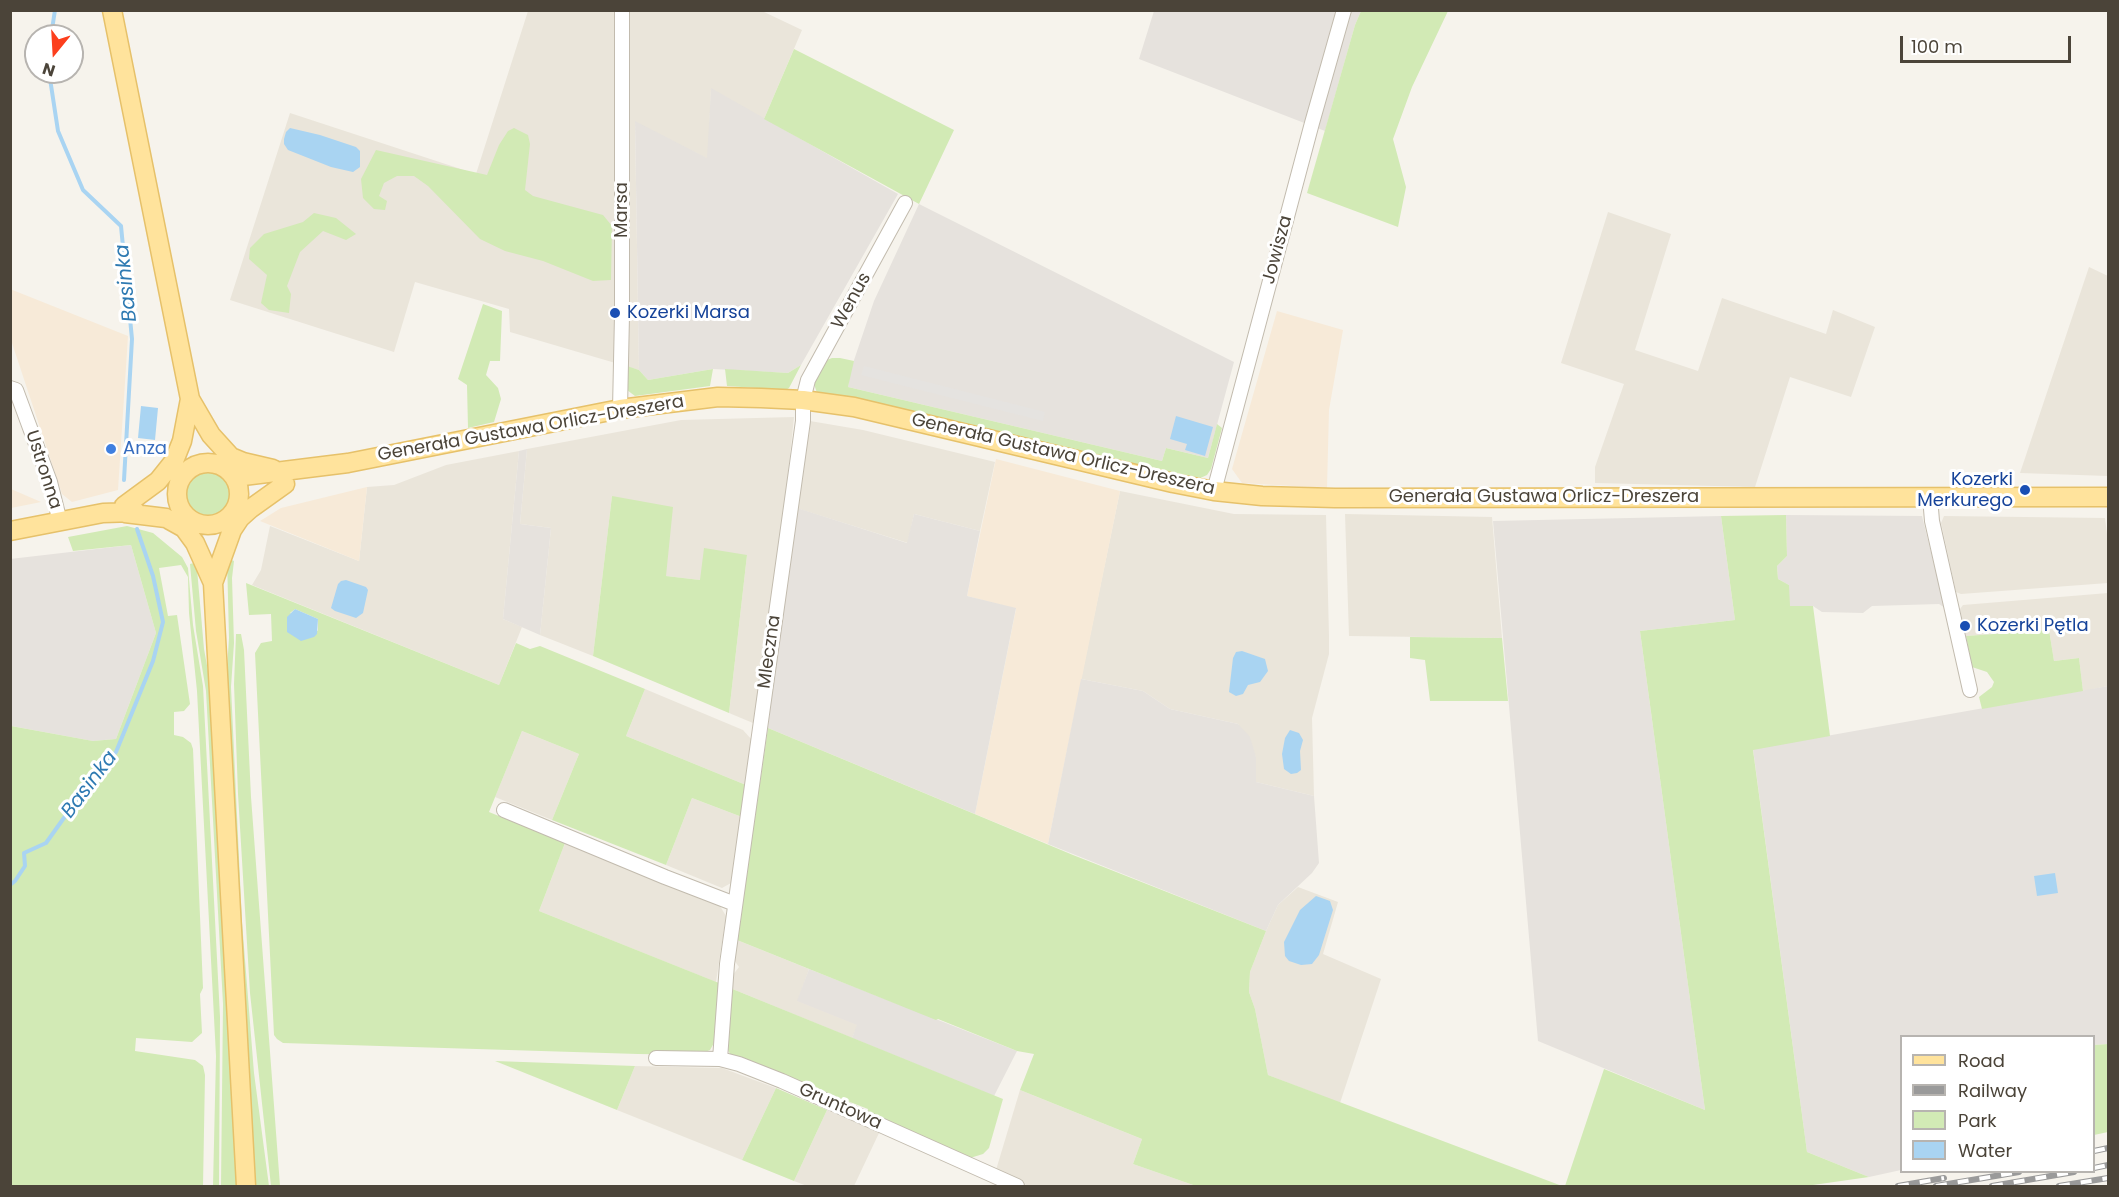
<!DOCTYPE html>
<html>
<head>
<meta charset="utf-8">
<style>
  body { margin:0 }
  #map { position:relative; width:2119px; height:1197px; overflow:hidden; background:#f6f3ec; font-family:Poppins,sans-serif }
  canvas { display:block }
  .frame { position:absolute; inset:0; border:12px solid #4b4439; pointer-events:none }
  .legend { position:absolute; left:1900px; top:1035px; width:195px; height:138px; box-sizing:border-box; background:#fff; border:2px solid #b7b4b0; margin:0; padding:8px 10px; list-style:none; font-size:18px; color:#4b4439 }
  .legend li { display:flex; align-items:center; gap:12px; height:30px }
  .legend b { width:30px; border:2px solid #b7b4b0 }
  .north { position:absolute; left:24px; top:24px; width:60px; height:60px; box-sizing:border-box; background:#fff; border:2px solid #b7b4b0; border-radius:50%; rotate:198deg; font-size:16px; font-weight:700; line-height:24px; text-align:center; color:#4b4439 }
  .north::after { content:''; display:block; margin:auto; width:21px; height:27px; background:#fc3f1d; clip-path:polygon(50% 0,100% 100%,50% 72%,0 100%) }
  .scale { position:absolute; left:1900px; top:36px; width:171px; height:27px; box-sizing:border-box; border:3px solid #4b4439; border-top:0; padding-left:8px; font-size:18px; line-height:21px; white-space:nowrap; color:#4b4439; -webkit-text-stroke:4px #fff; paint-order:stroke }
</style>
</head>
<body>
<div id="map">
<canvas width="2119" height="1197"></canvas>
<div class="frame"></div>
<ul class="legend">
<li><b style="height:8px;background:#ffe39c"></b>Road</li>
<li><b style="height:8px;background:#9a9a9a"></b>Railway</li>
<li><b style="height:16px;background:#d2eab5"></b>Park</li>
<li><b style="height:16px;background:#a9d4f2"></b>Water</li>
</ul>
<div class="north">N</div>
<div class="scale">100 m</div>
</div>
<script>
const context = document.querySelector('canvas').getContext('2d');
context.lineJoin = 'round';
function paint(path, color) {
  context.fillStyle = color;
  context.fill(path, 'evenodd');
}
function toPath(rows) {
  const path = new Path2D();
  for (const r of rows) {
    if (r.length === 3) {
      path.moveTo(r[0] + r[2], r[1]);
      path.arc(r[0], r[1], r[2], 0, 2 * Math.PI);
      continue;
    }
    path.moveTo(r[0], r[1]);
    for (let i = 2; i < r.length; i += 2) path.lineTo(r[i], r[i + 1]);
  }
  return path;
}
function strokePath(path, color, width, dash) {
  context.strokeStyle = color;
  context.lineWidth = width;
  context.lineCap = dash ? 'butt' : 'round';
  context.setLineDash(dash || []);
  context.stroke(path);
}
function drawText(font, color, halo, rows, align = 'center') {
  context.font = font + ' Poppins,sans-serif';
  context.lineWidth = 6;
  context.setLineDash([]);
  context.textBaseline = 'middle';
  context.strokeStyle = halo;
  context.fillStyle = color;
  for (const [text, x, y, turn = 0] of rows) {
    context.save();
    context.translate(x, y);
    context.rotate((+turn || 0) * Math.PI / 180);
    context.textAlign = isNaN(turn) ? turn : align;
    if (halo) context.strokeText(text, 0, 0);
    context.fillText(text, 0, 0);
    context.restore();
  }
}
paint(toPath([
  [528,11,762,11,802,30,764,119,711,89,708,159,635,122,639,370,510,332,509,309,415,282,394,352,230,300,290,113,476,174],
  [1608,212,1671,234,1635,350,1698,371,1722,298,1826,334,1833,310,1875,327,1851,397,1790,377,1755,487,1595,483,1595,467,1624,384,1561,363],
  [2089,267,2108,276,2108,476,2020,473],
  [794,417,782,533,753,723,729,713,747,555,700,580,666,576,612,496,593,656,540,635,551,528,520,524,527,449,681,420],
  [810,421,863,430,995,462,980,531,914,514,908,543,796,508],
  [519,451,503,619,522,627,499,685,252,585,261,570,270,526,359,561,367,487,394,485,446,465],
  [1120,491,1234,514,1326,515,1329,636,1329,654,1312,718,1314,796,1256,782,1256,757,1238,724,1170,709,1143,691,1081,679],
  [1345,514,1492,517,1502,638,1349,636],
  [1944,516,2105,518,2108,542,2108,583,1961,594,1956,592,1941,523],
  [2108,593,2108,686,2083,691,2079,658,2054,661,2049,630,1966,636,1960,609,1963,605],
  [645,689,743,730,752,740,746,785,626,736],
  [522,731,579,754,552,820,495,797],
  [692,798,742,817,731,883,722,888,666,865],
  [565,843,720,906,726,916,716,982,539,911],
  [1298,887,1338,902,1323,954,1381,979,1340,1103,1268,1075,1255,1009,1249,992,1250,972,1266,931,1278,905],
  [737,940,809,969,798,1001,858,1025,852,1038,730,988,732,976,739,967,734,960],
  [635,1066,722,1068,776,1088,742,1160,617,1110],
  [1020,1090,1142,1139,1133,1164,1196,1186,1028,1186,996,1170],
  [827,1110,879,1133,854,1186,807,1186,794,1181]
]), '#eae5da');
paint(toPath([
  [10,289,128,336,118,490,72,502,62,494,11,340],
  [1277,311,1343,330,1329,410,1327,488,1242,483,1232,469],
  [996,459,1120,491,1048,844,975,814,1016,609,967,596],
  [367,487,359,561,260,521,281,508],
  [10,489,11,489,41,502,11,508]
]), '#f7ead8');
paint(toPath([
  [1154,11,1361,11,1355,25,1325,131,1139,59],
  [711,88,898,194,801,365,788,373,713,369,648,380,639,370,635,121,707,158],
  [919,204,1234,362,1208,458,1166,448,1162,461,848,387,850,372,874,301],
  [527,449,520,524,551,528,540,635,503,619,519,451],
  [794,507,907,543,914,514,980,531,967,596,1016,608,975,814,768,728,778,630],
  [1786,515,1922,516,1945,608,1939,604,1872,606,1863,613,1822,612,1813,606,1789,606,1789,585,1778,579,1777,566,1787,556],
  [1721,516,1735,620,1640,631,1705,1110,1538,1041,1493,521],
  [131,545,156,633,116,739,93,741,11,726,10,559],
  [1081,679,1143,691,1170,709,1238,724,1250,737,1256,757,1256,782,1314,796,1319,863,1312,873,1278,905,1266,931,1048,844],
  [2108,686,2108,1044,2094,1045,2094,1036,1902,1036,1901,1170,1869,1177,1807,1152,1753,749],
  [809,969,1017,1051,994,1096,852,1038,857,1025,797,1001]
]), '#e6e2dd');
paint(toPath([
  [1361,11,1448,11,1412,87,1393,139,1406,187,1398,227,1307,193,1355,25],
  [794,49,954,130,919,204,764,119],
  [514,128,528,135,530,144,525,190,533,196,603,215,612,226,611,280,593,281,543,261,505,251,480,239,428,186,414,176,397,176,384,183,379,196,387,201,385,210,374,209,363,198,361,179,376,150,487,175,499,145,508,131],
  [314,213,336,218,356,234,346,240,323,231,300,252,287,286,291,294,289,313,269,310,261,303,267,275,249,259,250,248,264,234,303,222],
  [483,304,502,311,500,361,490,361,486,375,498,388,501,399,494,422,468,428,467,385,458,379],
  [832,358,840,358,854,361,848,387,1162,461,1166,448,1208,458,1217,424,1222,428,1211,469,1207,475,1198,479,1183,478,817,393,814,384,824,361],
  [801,365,789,388,786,390,727,386,725,369,788,373],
  [627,366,639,370,648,380,713,369,710,386,635,396,627,390],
  [207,493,23],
  [612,496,673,507,666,576,700,580,704,548,747,555,729,713,593,656],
  [1786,515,1787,556,1777,566,1778,579,1789,585,1790,606,1813,606,1830,736,1753,750,1807,1152,1869,1177,1806,1186,1565,1186,1604,1069,1705,1110,1640,631,1735,620,1721,516],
  [127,526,153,533,182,557,188,568,193,625,203,686,220,1017,219,1186,213,1186,216,1056,197,691,189,613,188,577,181,565,159,568,168,616,177,615,190,704,184,711,174,712,174,735,183,737,191,743,193,749,203,988,200,994,202,1033,192,1042,136,1038,135,1051,195,1060,203,1066,205,1075,203,1186,11,1186,11,726,93,741,116,739,156,633,131,545,73,551,68,537],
  [227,558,234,561,232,578,234,643,231,687,242,922,254,1073,269,1186,253,1186,226,684,229,638],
  [194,563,197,569,204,649,210,682,237,1186,221,1186,223,1004,206,691,196,631,190,564],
  [246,583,499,685,516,643,530,649,540,646,645,689,626,736,746,785,742,817,692,798,666,865,552,820,579,754,522,731,489,812,565,843,539,911,719,983,718,1036,710,1050,698,1055,638,1054,283,1043,277,1039,274,1035,255,653,261,643,272,641,271,614,249,615],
  [295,609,318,619,318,631,290,613],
  [2049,630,2054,661,2079,658,2083,691,1982,709,1979,697,1992,687,1994,682,1987,672,1972,667,1966,636],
  [236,634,241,634,244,650,251,797,280,1186,271,1186,250,993,238,794,234,684],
  [1410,637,1502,638,1508,701,1430,701,1425,660,1410,658],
  [768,728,1073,855,1266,931,1250,972,1249,992,1255,1009,1268,1075,1562,1186,1196,1186,1133,1164,1142,1139,1020,1090,1034,1054,1017,1051,938,1019,936,1020,737,940],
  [730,988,1003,1099,989,1148,983,1154,970,1158,868,1114,868,1109,731,1056,727,1048],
  [2108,1044,2108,1132,2094,1135,2094,1045],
  [495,1061,635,1066,617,1110],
  [776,1088,827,1110,794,1181,742,1160]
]), '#d2eab5');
paint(toPath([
  [864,366,1045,412,1043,421,861,375]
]), '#e5e3e0');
paint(toPath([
  [290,128,320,135,356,147,360,151,360,167,353,172,331,167,288,150,284,144,284,139,286,132],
  [141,406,158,408,155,440,138,438],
  [1176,416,1213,427,1205,456,1185,450,1187,444,1170,439],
  [346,580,366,587,368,590,363,613,356,618,335,611,331,608,338,584,341,581],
  [295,609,318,619,317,634,314,637,301,641,287,632,287,617],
  [1242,651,1265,659,1268,671,1260,682,1248,685,1243,694,1236,696,1229,692,1233,658,1236,652],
  [1290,730,1299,733,1303,740,1300,751,1301,770,1297,773,1291,774,1284,769,1282,754,1285,738],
  [2055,873,2058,893,2037,896,2034,876],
  [1316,896,1330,901,1333,910,1319,955,1312,964,1301,965,1289,961,1285,956,1284,942,1300,910]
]), '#a9d4f2');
strokePath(toPath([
  [51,36,55,10],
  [49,72,58,131,83,190,121,226,132,339,124,480],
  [10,885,15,881,25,866,24,853,46,843,71,808,116,752,153,661,163,622,153,576,137,529]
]), '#a9d4f2', 4);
const minor = toPath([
  [10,388,16,390,50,482,60,522],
  [620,409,622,315,622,10],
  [1214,491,1312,123,1344,10],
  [1930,497,1932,521,1970,690],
  [504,810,665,877,735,904],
  [656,1058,720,1059,739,1064,782,1081,1017,1186],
  [720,1059,727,964,803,421,803,400,808,380,905,203]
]);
const major = toPath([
  [112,10,190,399,211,435,231,457,243,462,273,469],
  [208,494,31],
  [235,477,348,463,620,409,718,397,761,398,803,400,854,407,1173,483,1214,491,1262,496,1335,498,2108,497],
  [124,506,158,481,174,461,182,441,190,399],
  [125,513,166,518,184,528,195,543,213,583,246,1186],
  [10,531,103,513,136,512],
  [213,583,232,530,240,518,250,509,285,484]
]);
strokePath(minor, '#c2bbae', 16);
strokePath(major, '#e6c16a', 21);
strokePath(minor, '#fff', 14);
strokePath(major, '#ffe39c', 18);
const rail = toPath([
  [2094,1151,2108,1148],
  [2094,1168,2108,1165],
  [1898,1186,1944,1178],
  [1936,1186,2019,1172],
  [1992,1186,2074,1172],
  [2059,1186,2108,1178]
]);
strokePath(rail, '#9a9a9a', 6);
strokePath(rail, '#fff', 4, [11]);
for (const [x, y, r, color] of [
  [615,313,6,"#1a4fb4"],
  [111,449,6,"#3f7fe0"],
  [2025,490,6,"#1a4fb4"],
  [1965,626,6,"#1a4fb4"]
]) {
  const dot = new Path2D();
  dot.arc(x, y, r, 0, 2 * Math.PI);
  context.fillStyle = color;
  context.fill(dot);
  strokePath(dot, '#fff', 2);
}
drawText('18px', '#4b4439', '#fff', [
  ["Marsa",622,210,-90],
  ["Jowisza",1278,250,-75],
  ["Wenus",852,301,-61],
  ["Generała Gustawa Orlicz-Dreszera",531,429,-10],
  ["Generała Gustawa Orlicz-Dreszera",1063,455,13],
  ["Ustronna",43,470,72],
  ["Generała Gustawa Orlicz-Dreszera",1544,497],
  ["Mleczna",770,652,-82],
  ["Gruntowa",840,1107,24]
]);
drawText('18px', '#164399', '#fff', [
  ["Kozerki Marsa",627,313],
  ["Kozerki",2013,480,"right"],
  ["Merkurego",2013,501,"right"],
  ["Kozerki Pętla",1977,626]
], 'left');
drawText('18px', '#366cbe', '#fff', [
  ["Anza",123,449]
], 'left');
drawText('italic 20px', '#2e7ab2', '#fff', [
  ["Basinka",127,283,-96],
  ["Basinka",90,785,-53]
]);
</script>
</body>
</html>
